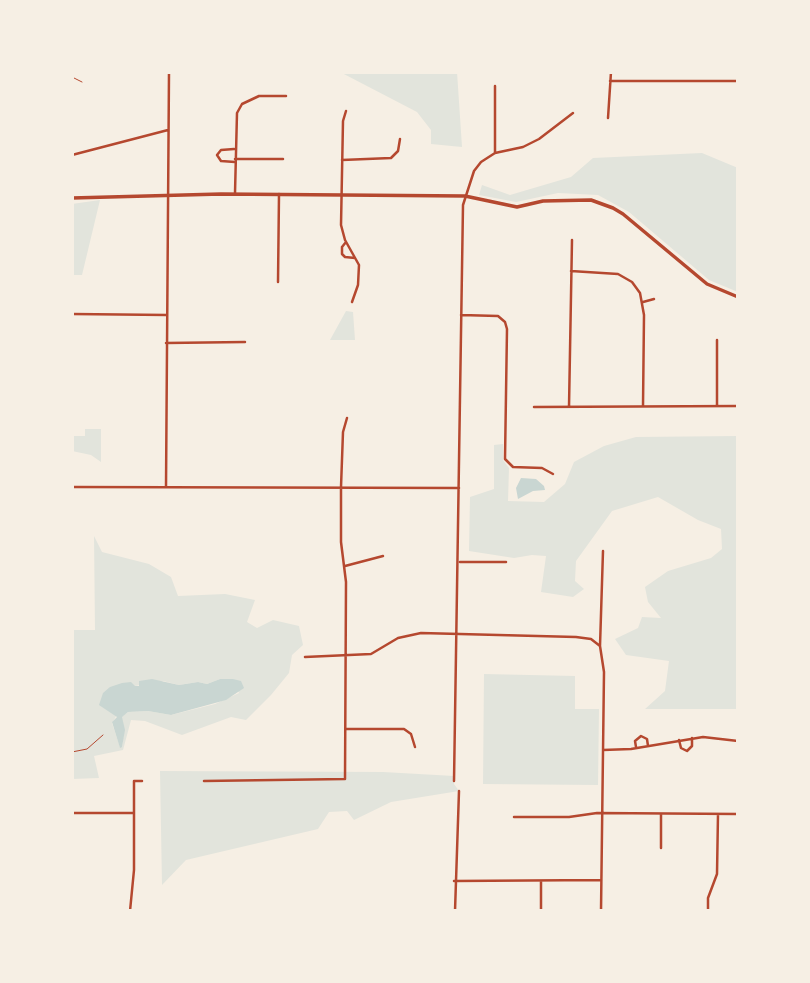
<!DOCTYPE html>
<html>
<head>
<meta charset="utf-8">
<style>
  body { margin:0 }
  #map { position:relative; width:810px; height:983px; overflow:hidden; background:#f6efe4; font-family:"IBM Plex Serif",serif }
  canvas { display:block }
  .frame { position:absolute; inset:0; border:74px solid #f6efe4; pointer-events:none }
</style>
</head>
<body>
<div id="map">
<canvas width="810" height="983"></canvas>
<div class="frame"></div>
</div>
<script>
const context = document.querySelector('canvas').getContext('2d');
context.lineJoin = 'round';
function paint(path, color) {
  context.fillStyle = color;
  context.fill(path, 'evenodd');
}
function toPath(rows) {
  const path = new Path2D();
  for (const r of rows) {
    path.moveTo(r[0], r[1]);
    for (let i = 2; i < r.length; i += 2) path.lineTo(r[i], r[i + 1]);
  }
  return path;
}
function strokePath(path, color, width, dash) {
  context.strokeStyle = color;
  context.lineWidth = width;
  context.lineCap = dash ? 'butt' : 'round';
  context.setLineDash(dash || []);
  context.stroke(path);
}
paint(toPath([
  [340,72,457,72,462,147,431,144,431,130,417,112],
  [702,153,738,168,738,292,709,280,629,212,598,195,558,193,516,202,479,195,482,185,510,195,571,177,593,158],
  [100,200,82,275,72,275,72,204],
  [346,311,353,312,355,340,330,340],
  [85,429,101,429,101,462,91,455,72,451,72,436,85,436],
  [738,436,738,709,645,709,665,691,669,661,626,655,615,639,638,628,642,617,661,618,648,602,645,587,668,571,711,558,722,549,721,529,698,520,658,497,612,511,576,561,575,581,584,589,573,597,541,592,546,556,532,555,514,558,469,551,470,497,494,489,494,445,503,444,503,460,509,468,508,501,544,502,565,484,574,462,604,446,636,437],
  [94,536,102,552,149,564,171,577,178,596,225,594,255,600,247,622,257,628,273,620,299,626,303,645,292,655,289,673,271,695,246,720,231,717,182,735,145,721,131,720,123,750,94,756,99,778,72,779,72,630,95,630],
  [220,679,233,679,239,693,215,704,171,715,148,711,128,712,121,717,124,730,122,747,120,747,112,723,135,686,163,681,179,685,198,682,207,684],
  [484,674,575,676,575,709,599,709,598,785,483,784],
  [160,771,383,772,454,776,454,784,459,791,391,802,354,820,347,811,329,812,318,829,186,860,162,885]
]), '#e2e4dc');
paint(toPath([
  [521,478,536,479,544,486,545,490,533,491,518,499,516,488],
  [152,679,179,685,198,682,207,684,220,679,233,679,241,681,244,688,226,700,171,715,148,711,128,712,122,717,125,730,122,747,120,748,112,722,117,717,99,705,103,693,110,687,122,683,131,682,135,686,139,686,139,681]
]), '#c9d6d2');
strokePath(toPath([
  [72,77,82,82],
  [72,752,87,749,103,735]
]), '#b5482f', 1);
strokePath(toPath([
  [610,81,738,81],
  [346,111,343,121,341,225,345,240,359,265,358,285,352,302],
  [608,118,611,72],
  [234,149,221,150,217,155,221,161,235,162],
  [495,153,495,86],
  [72,155,168,130],
  [235,159,283,159],
  [342,160,391,158,398,151,400,139],
  [235,193,237,113,242,104,259,96,286,96],
  [346,242,342,247,342,254,345,257,355,258],
  [571,271,618,274,632,282,640,293,644,315,643,406],
  [278,282,279,194],
  [643,302,654,299],
  [72,314,167,315],
  [461,315,498,316,505,322,507,329,505,459,513,467,542,468,553,474],
  [166,343,245,342],
  [717,406,717,340],
  [534,407,738,406],
  [569,407,572,240],
  [166,486,169,72],
  [72,487,459,488],
  [460,562,506,562],
  [345,566,383,556],
  [305,657,371,654,398,638,421,633,576,637,591,639,600,646],
  [346,729,404,729,411,734,415,747],
  [679,740,681,748,687,751,692,746,692,738],
  [636,747,635,741,641,736,647,739,648,746],
  [603,750,631,749,703,737,738,741],
  [204,781,345,779,346,582,341,542,341,487,343,432,347,418],
  [454,781,463,205,474,171,481,162,495,153,523,147,539,139,573,113],
  [72,813,133,813],
  [661,814,661,848],
  [514,817,569,817,597,813,738,814],
  [454,881,601,880],
  [130,911,134,870,134,781,142,781],
  [455,911,459,791],
  [541,911,541,881],
  [601,911,604,672,600,646,603,551],
  [708,911,708,898,717,874,718,814]
]), '#b5482f', 2.5);
strokePath(toPath([
  [72,198,221,194,465,196,517,207,543,201,591,200,613,208,623,214,707,284,738,297]
]), '#b5482f', 3.5);
</script>
</body>
</html>
